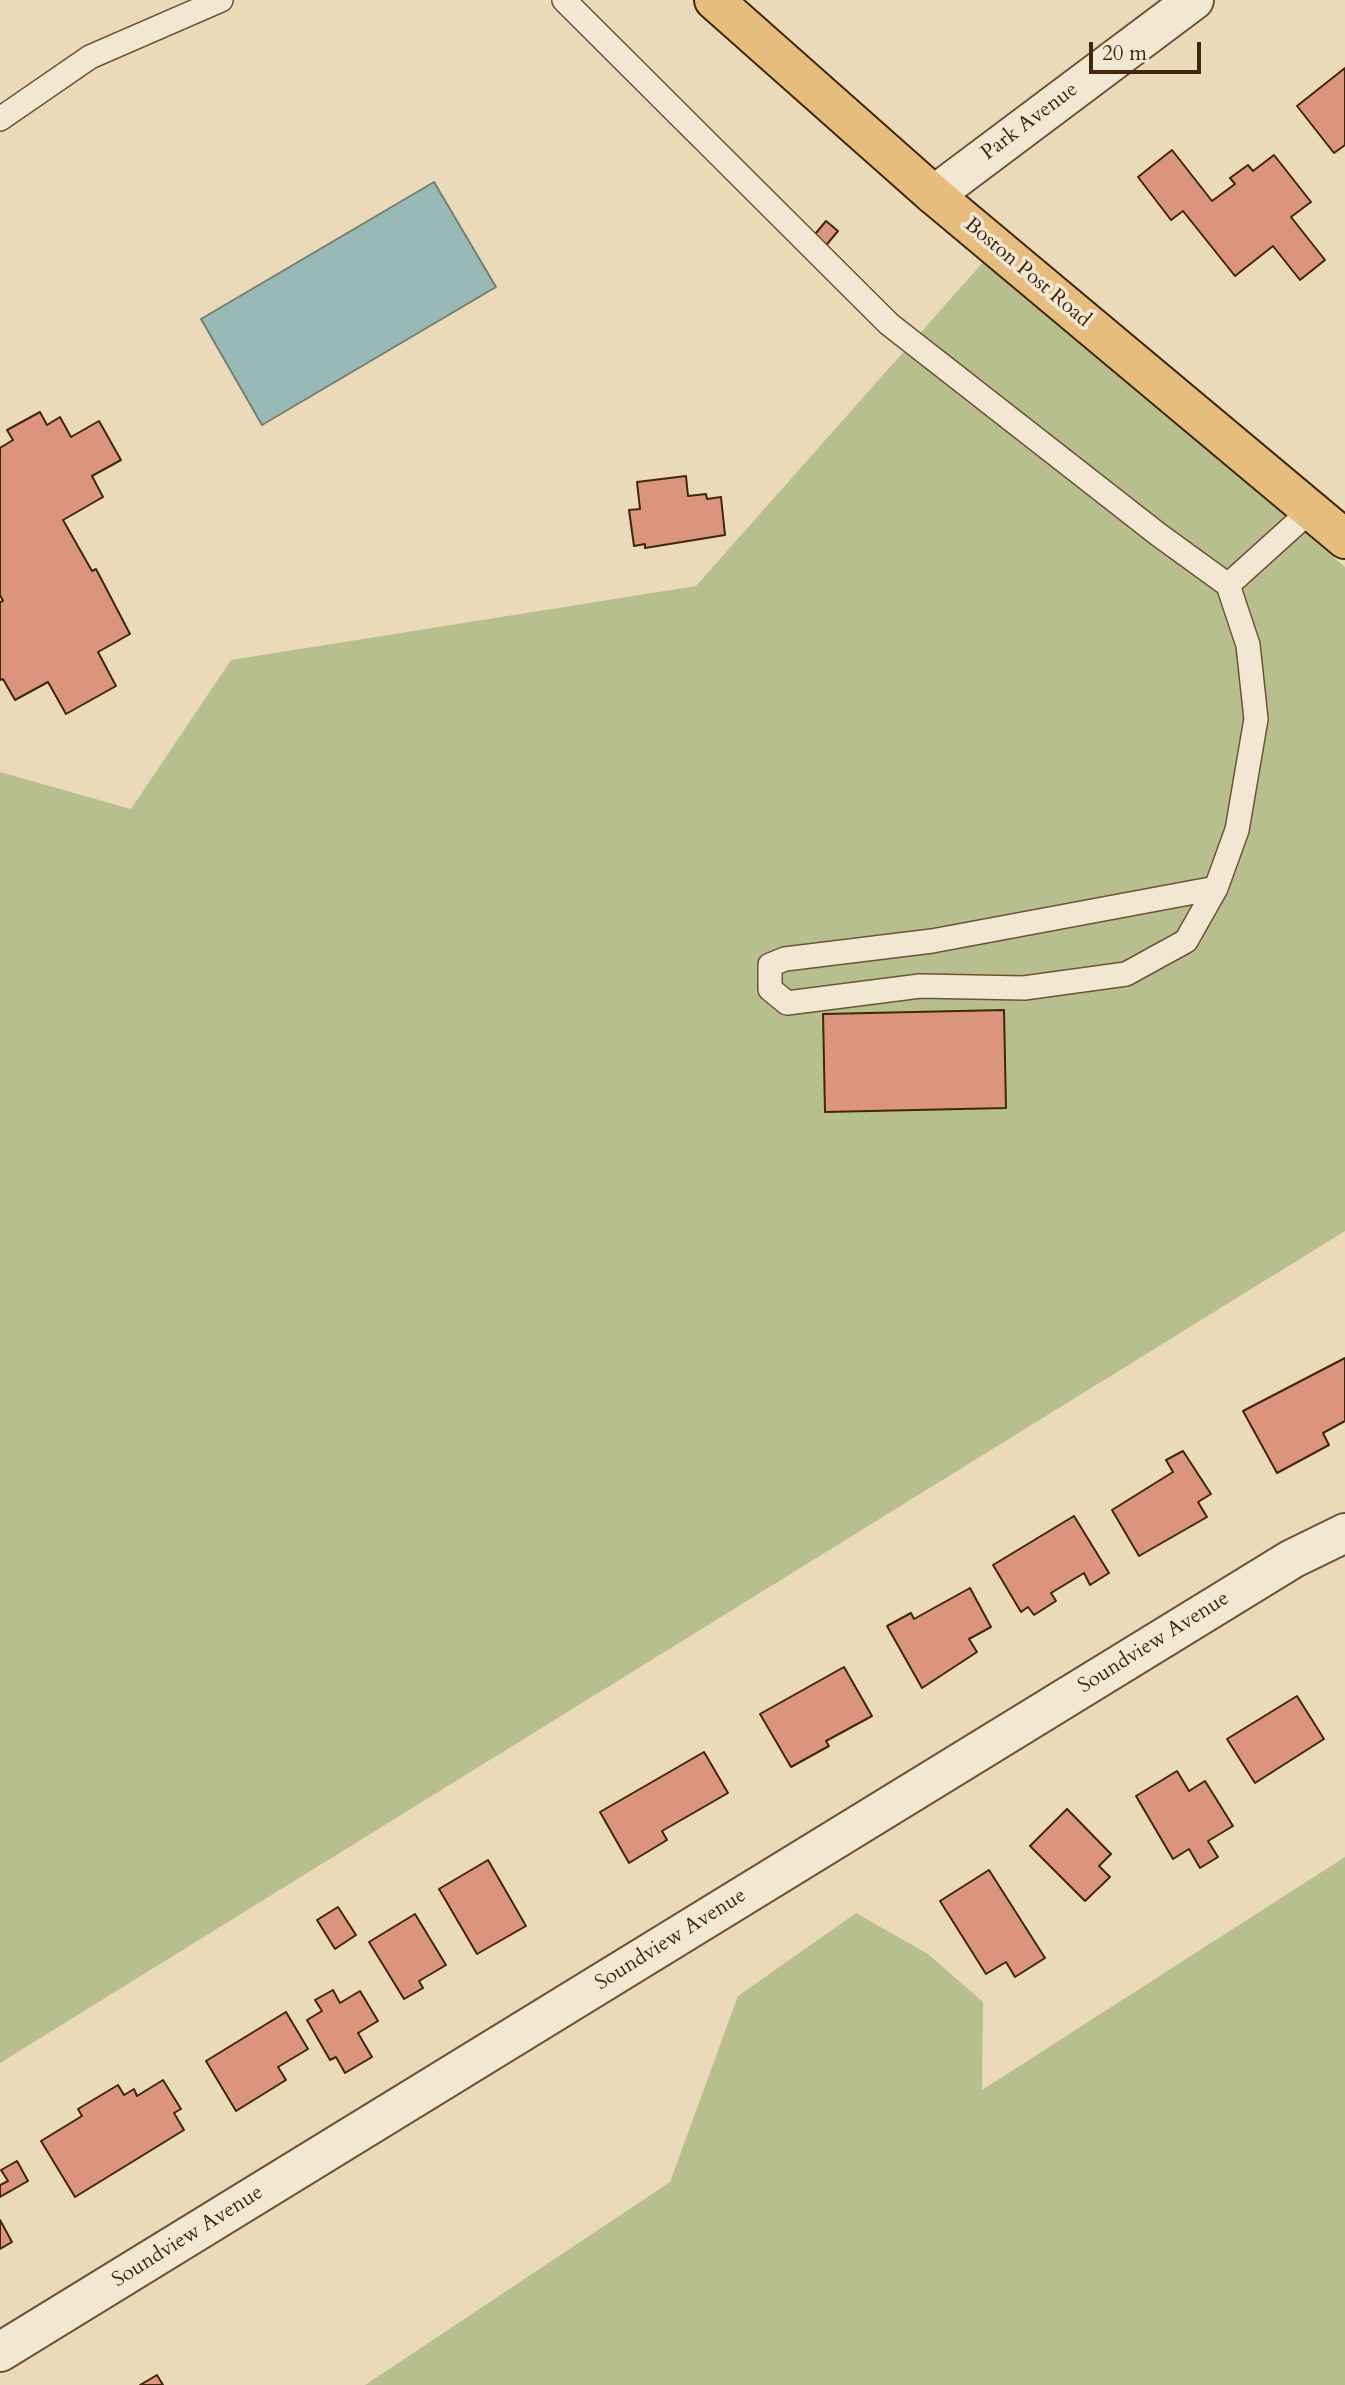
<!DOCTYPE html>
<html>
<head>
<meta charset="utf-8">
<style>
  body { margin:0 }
  #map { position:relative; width:1345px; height:2385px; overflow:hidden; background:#ebdaba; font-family:Cardo,serif }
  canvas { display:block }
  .scale { position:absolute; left:1089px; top:42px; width:112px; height:32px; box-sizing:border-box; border:4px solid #40270a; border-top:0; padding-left:9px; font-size:21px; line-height:24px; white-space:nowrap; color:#40270a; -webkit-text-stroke:5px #f2e7d2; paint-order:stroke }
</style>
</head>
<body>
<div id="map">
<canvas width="1345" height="2385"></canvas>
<div class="scale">20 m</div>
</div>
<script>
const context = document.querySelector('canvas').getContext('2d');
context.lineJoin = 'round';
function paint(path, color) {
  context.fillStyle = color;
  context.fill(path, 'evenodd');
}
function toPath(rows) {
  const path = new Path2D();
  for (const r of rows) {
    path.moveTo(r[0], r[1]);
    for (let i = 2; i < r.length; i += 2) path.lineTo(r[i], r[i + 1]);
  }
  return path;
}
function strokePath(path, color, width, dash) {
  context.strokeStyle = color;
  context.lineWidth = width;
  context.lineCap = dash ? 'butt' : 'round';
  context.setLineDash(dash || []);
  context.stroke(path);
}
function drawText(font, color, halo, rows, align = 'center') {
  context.font = font + ' Cardo,serif';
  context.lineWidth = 7;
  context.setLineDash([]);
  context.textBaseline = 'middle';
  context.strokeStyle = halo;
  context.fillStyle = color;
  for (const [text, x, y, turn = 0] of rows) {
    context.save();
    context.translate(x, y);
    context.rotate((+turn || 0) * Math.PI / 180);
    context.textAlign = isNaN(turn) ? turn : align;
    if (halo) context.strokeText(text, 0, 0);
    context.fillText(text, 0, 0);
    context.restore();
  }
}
paint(toPath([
  [984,261,1345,567,1345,1231,0,2063,0,772,131,809,231,660,696,586],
  [1345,1857,1345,2385,365,2385,670,2182,738,1996,856,1913,928,1954,983,2002,982,2090]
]), '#b8bf8f');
const water = toPath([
  [434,182,496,287,262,425,201,319,434,182]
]);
paint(water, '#99b9b6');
strokePath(water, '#757f71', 2);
const building = toPath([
  [1345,68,1345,145,1334,153,1297,106,1345,68],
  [1172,150,1212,201,1235,184,1230,178,1248,165,1253,171,1274,155,1311,202,1291,217,1325,260,1300,280,1273,246,1235,276,1183,211,1171,220,1138,177,1172,150],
  [826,221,838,231,823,249,811,239,826,221],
  [40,412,47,425,60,417,71,437,99,421,121,460,92,476,103,497,63,520,92,571,96,569,130,634,98,652,116,686,66,714,48,682,15,700,3,679,0,680,0,602,3,601,0,595,0,448,13,440,7,430,40,412],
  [686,476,688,496,706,494,707,499,721,497,725,535,645,548,645,544,634,546,629,510,640,509,637,482,686,476],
  [1004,1010,1006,1108,825,1112,823,1014,1004,1010],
  [1345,1358,1345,1421,1323,1433,1329,1445,1277,1473,1243,1411,1345,1358],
  [1183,1451,1211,1494,1198,1502,1207,1517,1139,1556,1112,1510,1173,1472,1166,1460,1183,1451],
  [1074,1516,1109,1573,1090,1585,1084,1573,1051,1593,1056,1601,1034,1615,1028,1607,1021,1612,993,1565,1074,1516],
  [970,1588,991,1627,969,1639,977,1652,922,1688,887,1626,911,1613,914,1619,970,1588],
  [844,1667,872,1716,826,1741,829,1746,791,1767,760,1714,844,1667],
  [1297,1696,1324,1739,1255,1783,1227,1739,1297,1696],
  [704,1752,728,1793,662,1831,667,1840,629,1863,600,1812,704,1752],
  [1177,1771,1189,1791,1205,1781,1233,1826,1208,1841,1218,1857,1200,1868,1189,1849,1173,1859,1136,1796,1177,1771],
  [1067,1809,1111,1854,1099,1866,1110,1877,1085,1901,1030,1846,1067,1809],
  [488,1860,526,1926,477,1954,439,1889,488,1860],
  [989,1870,1045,1958,1015,1977,1006,1962,986,1974,940,1901,989,1870],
  [338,1907,356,1935,335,1949,317,1920,338,1907],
  [415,1914,446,1965,419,1981,423,1988,404,1999,369,1942,415,1914],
  [333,1990,340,2003,360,1991,378,2021,358,2033,372,2057,345,2073,336,2057,330,2060,307,2020,322,2011,315,2000,333,1990],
  [286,2012,308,2049,278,2067,286,2080,236,2111,206,2061,286,2012],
  [163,2080,181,2109,174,2113,184,2130,75,2197,41,2141,82,2116,78,2109,118,2085,124,2095,134,2089,137,2096,163,2080],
  [17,2161,28,2181,0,2197,0,2185,8,2181,1,2170,17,2161],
  [0,2220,12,2242,0,2249,0,2220],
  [157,2375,163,2385,140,2385,157,2375]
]);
paint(building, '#db947d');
strokePath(building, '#40270a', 2);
const service = toPath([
  [564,0,889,324,1159,535,1228,585,1248,645,1256,719,1237,830,1216,888,1186,941,1126,974,1024,988,920,986,787,1003,770,989,770,965,785,959,932,941,1216,888],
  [0,119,90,57,221,0],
  [1228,585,1311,510]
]);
const minor = toPath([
  [0,2352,1292,1559,1345,1533]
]);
const tertiary = toPath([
  [934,195,1194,0]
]);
const primary = toPath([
  [714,0,934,195,1345,539]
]);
strokePath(service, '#6b5436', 26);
strokePath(minor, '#6b5436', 42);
strokePath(tertiary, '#6b5436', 42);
strokePath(primary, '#40270a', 42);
strokePath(service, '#f2e7d2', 23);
strokePath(minor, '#f2e7d2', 38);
strokePath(tertiary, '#f2e7d2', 38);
strokePath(primary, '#e6bd7d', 38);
drawText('21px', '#40270a', '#f2e7d2', [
  ["Park Avenue",1030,122,-37],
  ["Boston Post Road",1027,273,40],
  ["Soundview Avenue",1154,1643,-32],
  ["Soundview Avenue",671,1940,-32],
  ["Soundview Avenue",188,2237,-32]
]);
</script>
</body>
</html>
